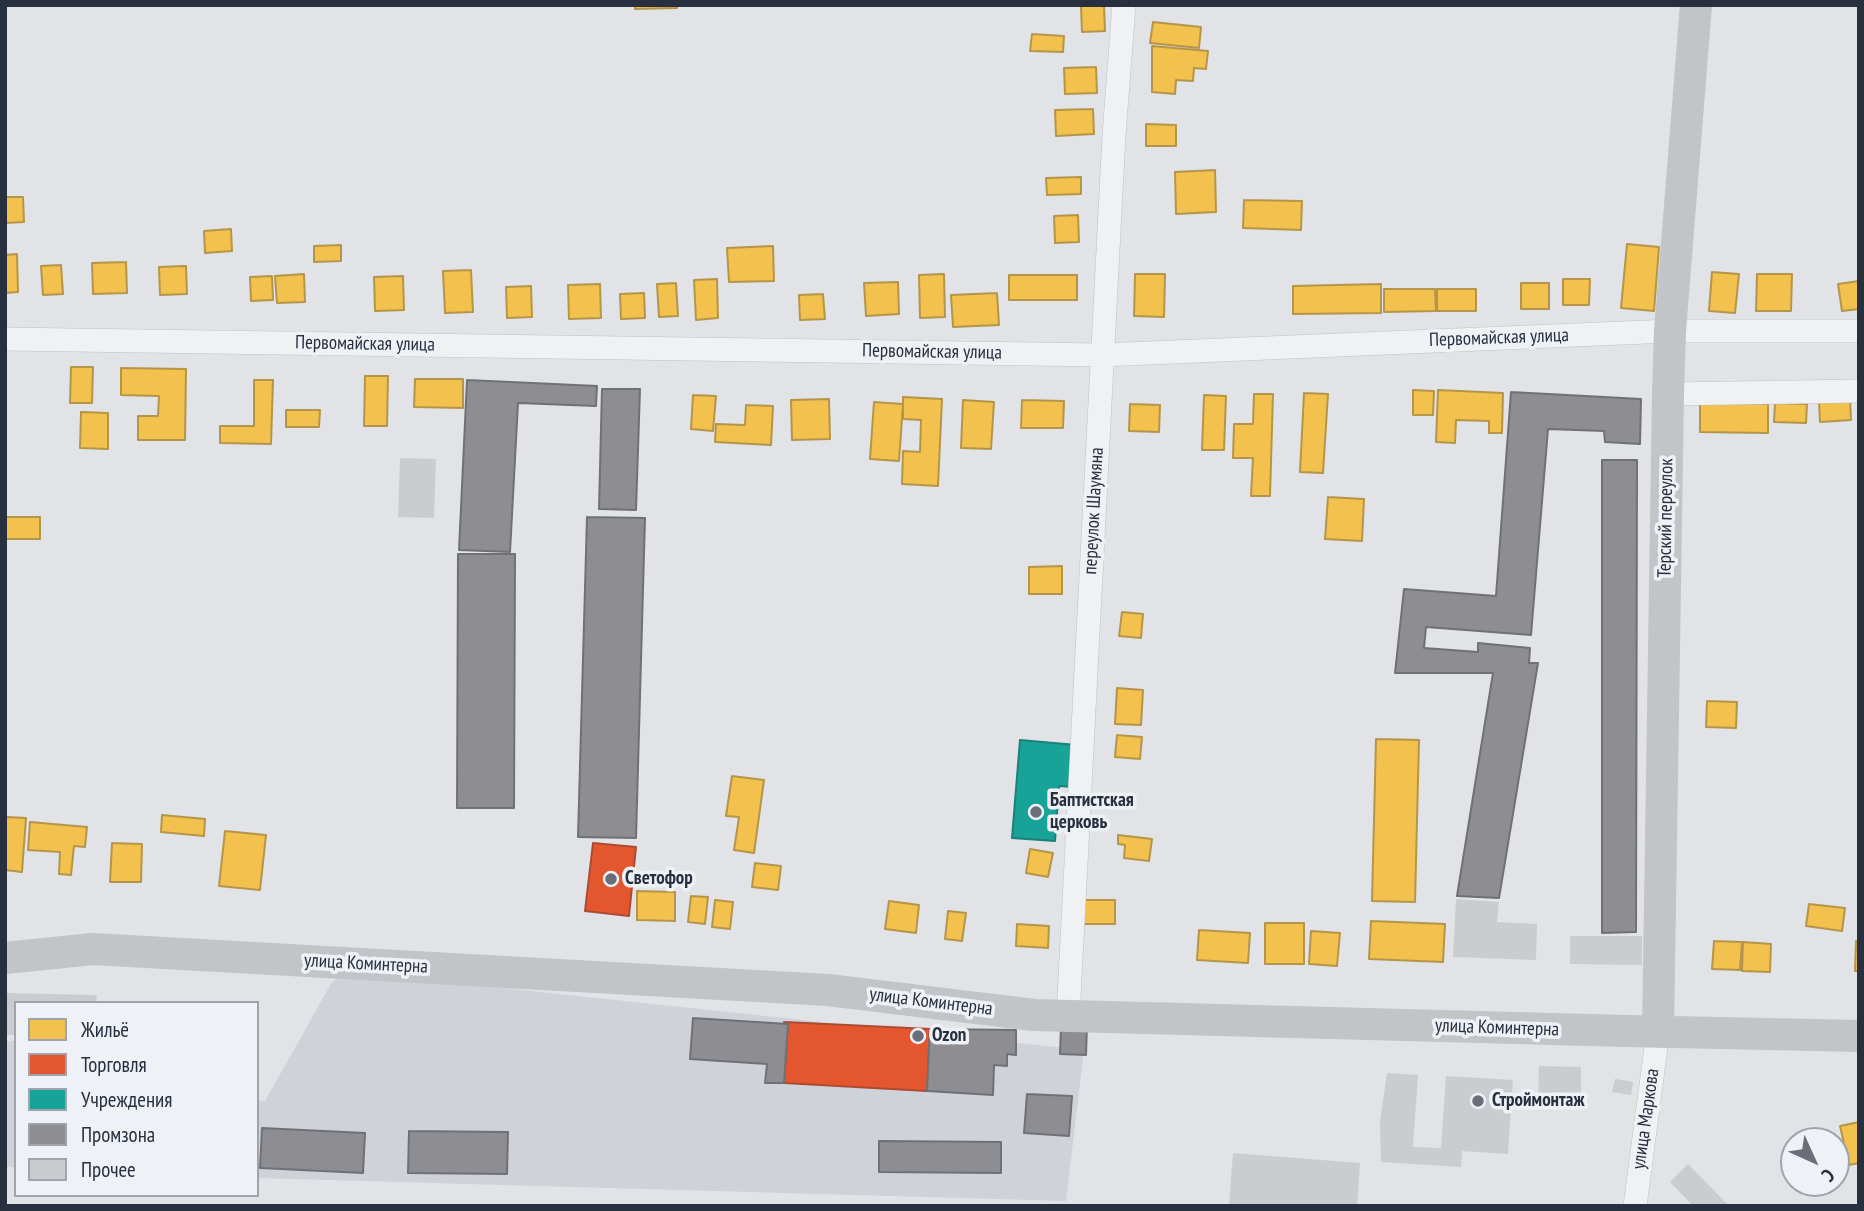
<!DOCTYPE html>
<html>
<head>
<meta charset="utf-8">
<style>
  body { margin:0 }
  #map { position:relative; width:1864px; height:1211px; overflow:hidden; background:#e1e3e6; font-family:"PT Sans Narrow",sans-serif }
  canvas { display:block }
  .frame { position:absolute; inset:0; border:7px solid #282f3e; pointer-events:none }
  .legend { position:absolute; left:14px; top:1001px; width:245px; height:196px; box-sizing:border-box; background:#eef1f5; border:2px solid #9fa3ac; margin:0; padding:9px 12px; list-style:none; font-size:21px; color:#282f3e }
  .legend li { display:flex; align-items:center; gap:14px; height:35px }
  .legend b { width:35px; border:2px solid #9fa3ac }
  .north { position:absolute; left:1780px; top:1127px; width:70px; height:70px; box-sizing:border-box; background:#eef1f5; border:2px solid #9fa3ac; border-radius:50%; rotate:135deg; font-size:19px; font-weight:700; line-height:28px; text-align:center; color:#282f3e }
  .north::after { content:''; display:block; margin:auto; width:24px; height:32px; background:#696e79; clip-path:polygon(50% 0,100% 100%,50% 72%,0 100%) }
</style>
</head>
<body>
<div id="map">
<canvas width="1864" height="1211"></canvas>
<div class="frame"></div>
<ul class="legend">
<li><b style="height:19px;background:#f2c14e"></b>Жильё</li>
<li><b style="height:19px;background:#e4572e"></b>Торговля</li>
<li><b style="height:19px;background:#17a398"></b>Учреждения</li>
<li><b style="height:19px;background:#8d8d92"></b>Промзона</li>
<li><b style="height:19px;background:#cbcccf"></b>Прочее</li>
</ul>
<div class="north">С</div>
</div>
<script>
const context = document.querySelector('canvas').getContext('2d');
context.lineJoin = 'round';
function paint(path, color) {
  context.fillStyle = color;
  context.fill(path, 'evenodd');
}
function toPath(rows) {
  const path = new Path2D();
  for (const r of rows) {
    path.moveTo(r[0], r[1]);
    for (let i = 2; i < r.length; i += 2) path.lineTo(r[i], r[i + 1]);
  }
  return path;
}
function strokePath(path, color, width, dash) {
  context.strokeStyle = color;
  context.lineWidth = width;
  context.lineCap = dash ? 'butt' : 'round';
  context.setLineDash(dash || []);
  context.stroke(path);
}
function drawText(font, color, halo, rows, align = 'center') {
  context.font = font + ' "PT Sans Narrow",sans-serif';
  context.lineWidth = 7;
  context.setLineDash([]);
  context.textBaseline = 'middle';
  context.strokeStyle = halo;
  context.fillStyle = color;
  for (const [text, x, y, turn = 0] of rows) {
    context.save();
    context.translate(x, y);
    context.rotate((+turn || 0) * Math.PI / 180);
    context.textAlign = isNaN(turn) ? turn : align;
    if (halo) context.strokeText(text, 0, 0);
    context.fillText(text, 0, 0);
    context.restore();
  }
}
paint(toPath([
  [344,971,1084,1050,1066,1201,257,1178,257,1100,265,1101,331,984],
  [5,1041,16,1041,16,1167,5,1167]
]), '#cfd2d9');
const homes = toPath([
  [635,5,677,5,677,8,635,9,635,5],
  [1104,5,1105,31,1082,32,1081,6,1104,5],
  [1153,22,1201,27,1199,48,1150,43,1153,22],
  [1032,34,1064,36,1063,52,1030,51,1032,34],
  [1152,46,1208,51,1206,69,1194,68,1193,81,1176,80,1175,94,1152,92,1152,46],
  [1096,67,1097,93,1065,94,1064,68,1096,67],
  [1093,109,1094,134,1056,136,1055,110,1093,109],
  [1146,124,1176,125,1176,146,1146,146,1146,124],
  [1215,170,1216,212,1176,214,1175,172,1215,170],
  [1081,177,1081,194,1047,195,1046,178,1081,177],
  [5,197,23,197,24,222,5,223,5,197],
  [1244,200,1302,201,1301,230,1243,228,1244,200],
  [1078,215,1079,242,1055,243,1054,216,1078,215],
  [231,229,232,251,205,253,204,231,231,229],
  [1627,244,1659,247,1654,311,1621,308,1627,244],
  [341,245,341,261,314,262,314,246,341,245],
  [773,246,774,281,729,282,727,248,773,246],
  [17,254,18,292,5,293,5,255,17,254],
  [126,262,127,293,93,294,92,263,126,262],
  [61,265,63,294,43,295,41,266,61,265],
  [186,266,187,294,160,295,159,267,186,266],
  [471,270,473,312,445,313,443,271,471,270],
  [1712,272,1739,274,1735,313,1709,311,1712,272],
  [304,274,305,302,277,303,275,276,304,274],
  [944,274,945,317,920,318,919,275,944,274],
  [1135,274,1165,274,1164,317,1134,316,1135,274],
  [1757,274,1792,274,1791,311,1756,311,1757,274],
  [1009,275,1077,275,1077,300,1009,300,1009,275],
  [272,276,273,300,251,301,250,277,272,276],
  [403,276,404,310,375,311,374,277,403,276],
  [717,279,718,318,696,320,694,280,717,279],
  [1563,279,1590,279,1589,305,1563,305,1563,279],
  [1859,281,1859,309,1842,311,1838,284,1859,281],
  [898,282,899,314,866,316,864,283,898,282],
  [676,283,678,316,659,317,657,284,676,283],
  [1521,283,1549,283,1549,309,1521,309,1521,283],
  [600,284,601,318,569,319,568,285,600,284],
  [1381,284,1381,313,1293,314,1293,286,1381,284],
  [531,286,532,317,507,318,506,287,531,286],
  [1384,289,1435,289,1436,311,1384,312,1384,289],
  [1437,289,1476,289,1476,311,1437,311,1437,289],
  [644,293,645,318,621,319,620,294,644,293],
  [997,293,999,325,953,327,951,295,997,293],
  [823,294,825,319,800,320,799,295,823,294],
  [71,367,93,367,92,403,70,403,71,367],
  [121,368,186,369,185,440,138,440,138,416,158,416,159,396,121,395,121,368],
  [365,376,388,376,387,426,364,426,365,376],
  [415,379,463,379,463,408,414,407,415,379],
  [254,380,273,380,271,444,220,443,220,426,254,426,254,380],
  [1413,390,1434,391,1433,415,1413,415,1413,390],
  [1438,390,1503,393,1502,433,1489,433,1489,421,1456,420,1455,443,1436,442,1438,390],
  [1304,393,1328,394,1323,473,1300,472,1304,393],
  [1254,394,1273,394,1270,496,1251,496,1253,458,1233,458,1234,424,1253,424,1254,394],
  [693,395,716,396,713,431,691,429,693,395],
  [1204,395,1226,396,1224,450,1202,450,1204,395],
  [903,397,942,399,938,486,902,484,903,451,920,452,921,420,903,419,903,397],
  [829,399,830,439,792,440,791,400,829,399],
  [963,400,994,402,991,449,961,448,963,400],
  [1022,400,1064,401,1063,428,1021,428,1022,400],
  [1850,400,1851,420,1820,422,1819,402,1850,400],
  [874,402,903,404,899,461,870,459,874,402],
  [1700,403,1768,404,1768,433,1700,432,1700,403],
  [1775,403,1807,404,1806,423,1774,422,1775,403],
  [1130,404,1160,405,1159,432,1129,431,1130,404],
  [746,405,773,406,771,445,715,442,716,424,745,425,746,405],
  [286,410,320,410,319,427,286,427,286,410],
  [81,412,108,413,108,449,80,448,81,412],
  [1328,497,1364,499,1362,541,1325,539,1328,497],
  [5,517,40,517,40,539,5,539,5,517],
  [1062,566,1062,594,1029,594,1029,567,1062,566],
  [1122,612,1143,614,1141,638,1119,636,1122,612],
  [1117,688,1143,690,1141,725,1115,724,1117,688],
  [1707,701,1737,702,1736,728,1706,727,1707,701],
  [1117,735,1142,737,1140,759,1115,757,1117,735],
  [1376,739,1419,740,1415,902,1372,901,1376,739],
  [732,776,764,780,754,853,734,850,739,817,726,816,732,776],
  [162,815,205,819,204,836,161,832,162,815],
  [6,817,26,818,22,872,5,870,6,817],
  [30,822,87,827,85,847,74,846,71,875,59,874,60,852,28,850,30,822],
  [225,831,266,835,260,890,219,886,225,831],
  [1118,835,1152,839,1149,861,1124,858,1125,845,1118,844,1118,835],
  [112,843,142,844,141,882,110,882,112,843],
  [1030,849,1053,853,1048,877,1026,873,1030,849],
  [755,863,781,866,778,890,752,887,755,863],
  [637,891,675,892,675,921,637,920,637,891],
  [691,896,708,897,705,924,688,922,691,896],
  [715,900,733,902,730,929,712,927,715,900],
  [1083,900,1115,900,1115,924,1083,924,1083,900],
  [889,901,919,905,916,933,885,929,889,901],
  [1809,904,1845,908,1842,931,1806,926,1809,904],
  [948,911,966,913,962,941,945,939,948,911],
  [1371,921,1445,924,1443,962,1369,959,1371,921],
  [1265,923,1304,923,1304,964,1265,964,1265,923],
  [1017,924,1049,926,1048,948,1016,946,1017,924],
  [1199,930,1250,933,1248,963,1197,960,1199,930],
  [1311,931,1340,933,1337,966,1309,964,1311,931],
  [1714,941,1742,942,1740,970,1712,969,1714,941],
  [1856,941,1859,941,1859,971,1855,971,1856,941],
  [1743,942,1771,944,1770,972,1742,971,1743,942],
  [1859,1122,1859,1163,1849,1165,1840,1126,1859,1122]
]);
paint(homes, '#f2c14e');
strokePath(homes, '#b59549', 2);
const shops = toPath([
  [593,843,636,847,629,916,585,911,593,843],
  [784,1022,930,1029,927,1091,784,1083,788,1024,784,1022]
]);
paint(shops, '#e4572e');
strokePath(shops, '#ac4b33', 2);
const public = toPath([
  [1020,740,1077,745,1073,787,1059,786,1055,841,1012,838,1020,740]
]);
paint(public, '#17a398');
strokePath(public, '#1c807d', 2);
const industry = toPath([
  [467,380,597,386,596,406,518,403,510,552,459,550,467,380],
  [602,389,640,389,636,510,599,509,602,389],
  [1511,392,1641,399,1640,444,1605,442,1604,431,1548,429,1531,635,1426,627,1424,648,1478,652,1478,643,1530,648,1529,663,1538,663,1499,898,1457,896,1493,673,1395,673,1404,589,1496,596,1511,392],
  [1602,460,1637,460,1636,932,1602,933,1602,460],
  [587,517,645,518,636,838,578,837,587,517],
  [458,554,515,554,514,808,457,808,458,554],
  [693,1018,788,1024,784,1083,765,1083,767,1064,690,1059,693,1018],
  [1061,1025,1087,1025,1086,1055,1060,1054,1061,1025],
  [930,1029,1016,1030,1016,1055,1007,1054,1007,1066,994,1065,993,1095,927,1091,930,1029],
  [1027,1094,1072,1096,1069,1136,1024,1133,1027,1094],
  [262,1128,365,1133,363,1173,260,1168,262,1128],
  [409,1131,508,1132,507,1174,408,1173,409,1131],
  [879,1141,1001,1142,1001,1173,879,1172,879,1141]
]);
paint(industry, '#8d8d92');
strokePath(industry, '#6f7179', 2);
paint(toPath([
  [400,458,436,459,434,518,398,517],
  [1456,899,1499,902,1497,922,1537,924,1536,960,1453,957],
  [1570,936,1642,936,1642,965,1570,964],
  [5,993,97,995,96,1003,16,1003,16,1035,5,1035],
  [1539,1066,1581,1067,1581,1102,1538,1101],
  [1387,1073,1418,1075,1413,1147,1441,1148,1446,1076,1513,1080,1508,1154,1462,1151,1461,1167,1381,1162,1380,1122],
  [1615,1079,1633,1082,1631,1095,1612,1092],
  [1233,1153,1360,1163,1357,1206,1256,1206,1229,1204],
  [1688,1164,1729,1206,1693,1206,1670,1182]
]), '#cbcccf');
const street = toPath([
  [5,339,1102,355,1670,331,1859,331],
  [1668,394,1859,391],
  [1068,1016,1114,135,1124,5],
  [1635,1206,1658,1032]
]);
strokePath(street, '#bfc1c4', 24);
strokePath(street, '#f0f1f3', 23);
strokePath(toPath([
  [5,958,93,949,828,990,1034,1015,1627,1031,1859,1036],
  [1658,1032,1668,394,1670,331,1696,5]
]), '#c2c4c8', 32);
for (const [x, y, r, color] of [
  [1036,812,7,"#696e79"],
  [611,879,7,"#696e79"],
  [918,1036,7,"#696e79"],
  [1478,1101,7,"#696e79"]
]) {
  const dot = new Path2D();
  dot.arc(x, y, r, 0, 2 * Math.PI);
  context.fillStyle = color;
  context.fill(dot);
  strokePath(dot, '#eef1f5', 2.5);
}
drawText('19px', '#282f3e', '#eef1f5', [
  ["Первомайская улица",1499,338,-2],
  ["Первомайская улица",365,344,1],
  ["Первомайская улица",932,352,1],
  ["переулок Шаумяна",1094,511,-87],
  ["Терский переулок",1666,518,-89],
  ["улица Коминтерна",366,964,3],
  ["улица Коминтерна",931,1002,7],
  ["улица Коминтерна",1497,1028,2],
  ["улица Маркова",1646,1119,-82]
]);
drawText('bold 19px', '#282f3e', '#eef1f5', [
  ["Баптистская",1050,801],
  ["церковь",1050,823],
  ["Светофор",625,879],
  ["Ozon",932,1036],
  ["Строймонтаж",1492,1101]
], 'left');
</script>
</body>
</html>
